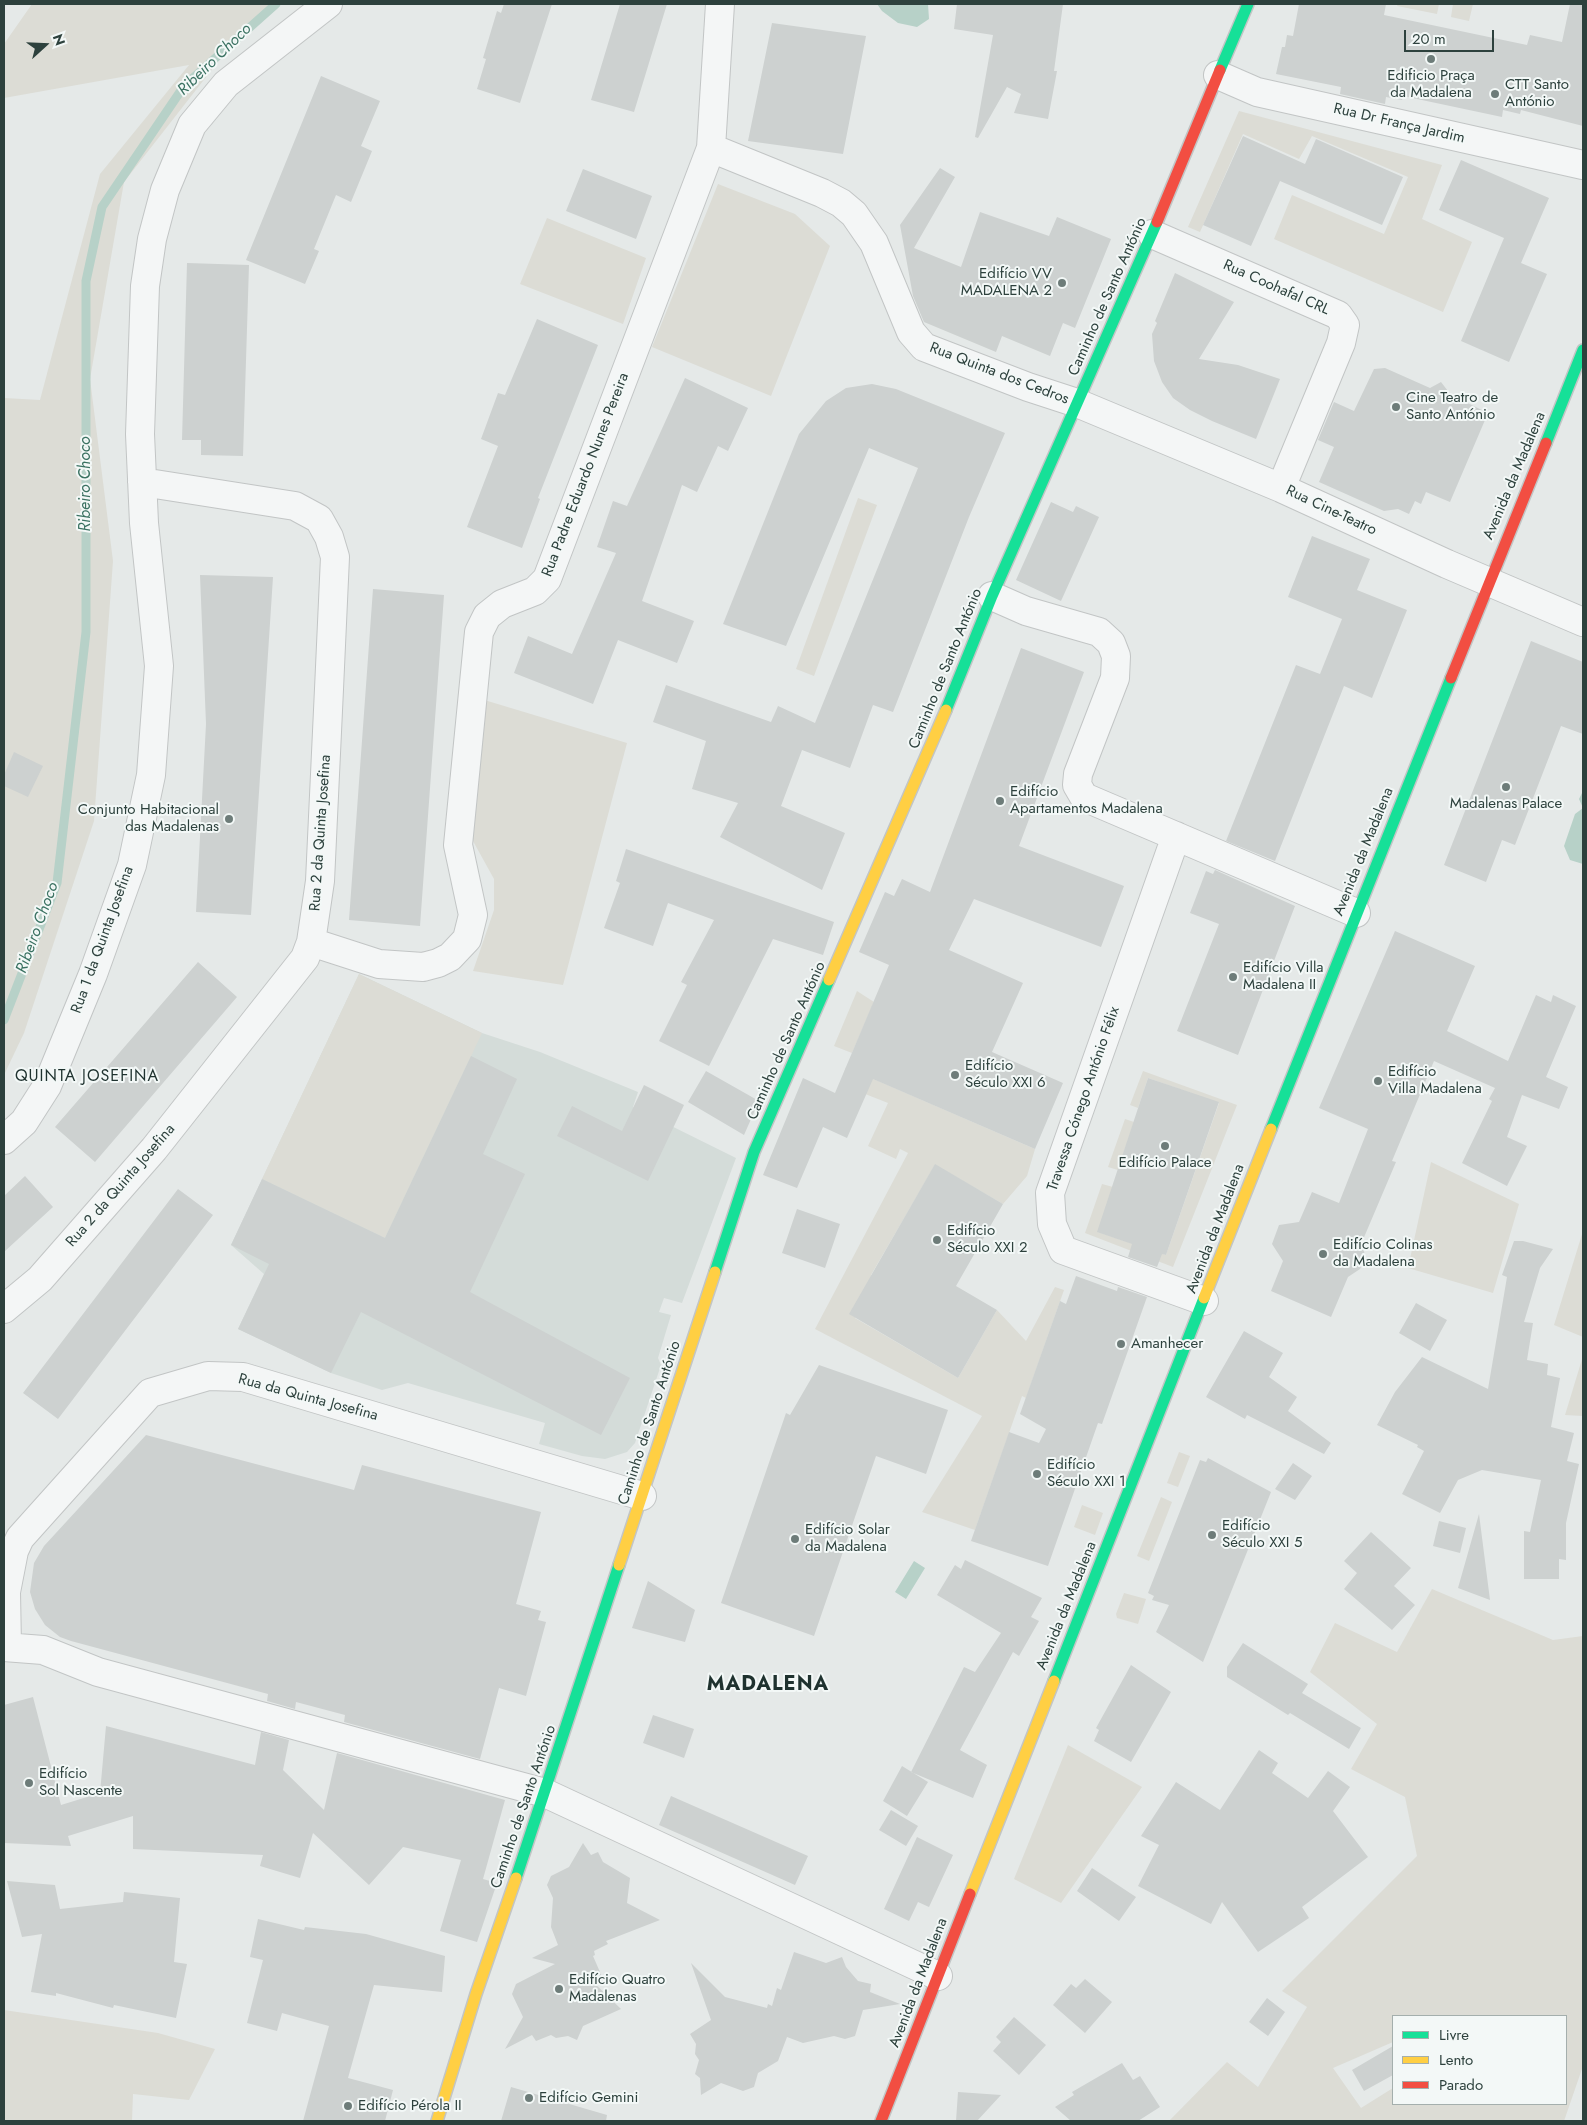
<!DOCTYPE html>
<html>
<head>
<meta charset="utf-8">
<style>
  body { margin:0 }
  #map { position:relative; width:1587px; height:2125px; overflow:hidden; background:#e5e9e8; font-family:Jost,sans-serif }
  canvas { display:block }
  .frame { position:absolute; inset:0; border:5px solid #2d413d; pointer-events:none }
  .legend { position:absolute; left:1392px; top:2015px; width:175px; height:90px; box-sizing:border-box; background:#f3f8f7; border:1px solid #a4afad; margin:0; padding:6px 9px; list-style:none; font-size:15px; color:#2d413d }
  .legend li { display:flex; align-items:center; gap:10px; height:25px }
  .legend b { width:25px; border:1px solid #a4afad }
  .north { position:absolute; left:20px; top:20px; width:50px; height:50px; -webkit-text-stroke:4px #f3f8f7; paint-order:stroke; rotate:70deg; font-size:14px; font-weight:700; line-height:20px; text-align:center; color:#2d413d }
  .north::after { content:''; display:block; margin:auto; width:18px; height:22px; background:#2d413d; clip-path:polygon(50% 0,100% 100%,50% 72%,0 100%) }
  .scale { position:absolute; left:1404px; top:30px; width:90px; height:22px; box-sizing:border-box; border:2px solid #2d413d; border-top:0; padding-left:6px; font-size:15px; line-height:18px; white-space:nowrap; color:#2d413d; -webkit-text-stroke:4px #f3f8f7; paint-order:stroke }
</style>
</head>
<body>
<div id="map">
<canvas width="1587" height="2125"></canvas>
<div class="frame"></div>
<ul class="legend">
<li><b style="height:6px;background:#16e098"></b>Livre</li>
<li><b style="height:6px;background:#ffcf43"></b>Lento</li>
<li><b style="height:6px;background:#f24e42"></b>Parado</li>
</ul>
<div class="north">N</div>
<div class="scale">20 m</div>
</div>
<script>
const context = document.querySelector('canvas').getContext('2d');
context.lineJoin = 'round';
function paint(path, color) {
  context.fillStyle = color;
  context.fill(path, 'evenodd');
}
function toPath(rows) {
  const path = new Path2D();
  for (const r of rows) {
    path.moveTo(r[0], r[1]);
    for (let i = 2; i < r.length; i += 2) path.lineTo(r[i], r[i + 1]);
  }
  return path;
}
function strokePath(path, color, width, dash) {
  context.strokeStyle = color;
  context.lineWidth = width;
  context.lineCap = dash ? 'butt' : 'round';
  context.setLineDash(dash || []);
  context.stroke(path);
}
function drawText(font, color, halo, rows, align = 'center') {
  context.font = font + ' Jost,sans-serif';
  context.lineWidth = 4;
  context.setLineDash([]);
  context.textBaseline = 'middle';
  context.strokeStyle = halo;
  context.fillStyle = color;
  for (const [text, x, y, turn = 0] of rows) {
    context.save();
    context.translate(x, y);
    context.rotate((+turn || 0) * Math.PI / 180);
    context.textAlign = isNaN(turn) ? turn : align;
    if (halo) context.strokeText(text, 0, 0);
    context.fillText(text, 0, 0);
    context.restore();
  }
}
paint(toPath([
  [359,974,482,1033,540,1052,638,1092,633,1107,736,1158,682,1303,664,1298,659,1312,671,1315,658,1358,661,1365,635,1443,627,1452,605,1459,582,1456,539,1444,545,1423,408,1383,382,1390,331,1373,238,1329,264,1274,231,1245]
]), '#d4dcd9');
paint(toPath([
  [32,4,276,4,228,49,124,182,90,379,113,561,94,821,24,1033,4,1075,4,398,40,400,100,174,189,65,4,98,4,44],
  [1398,4,1439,4,1437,14,1397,6],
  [1453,4,1473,4,1469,21,1451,17],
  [1239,111,1442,165,1422,219,1472,242,1443,312,1274,239,1292,195,1384,234,1408,177,1312,136,1299,159,1243,134,1200,232,1188,227],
  [718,184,795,214,830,246,771,396,652,347],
  [547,218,646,258,623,324,520,284],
  [858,498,877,505,814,676,796,669],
  [481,699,627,743,563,985,473,971,494,910,494,879,468,832],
  [359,974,482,1033,385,1238,262,1179],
  [857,991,874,1002,852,1053,834,1046],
  [846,1067,1035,1149,1027,1176,1003,1204,935,1165,871,1275,875,1278,855,1318,958,1378,997,1310,1026,1341,1055,1287,1064,1290,1026,1398,1022,1396,975,1530,922,1512,982,1416,815,1329,908,1153,900,1149,896,1159,868,1146,888,1103,840,1084],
  [1143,1071,1237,1105,1173,1267,1085,1233,1102,1184,1113,1187,1098,1232,1166,1255,1219,1103,1148,1078,1138,1108,1130,1105],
  [1125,1119,1134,1122,1118,1170,1108,1167],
  [1431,1162,1519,1204,1493,1293,1408,1268],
  [1583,1231,1583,1337,1554,1325],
  [1583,1356,1583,1416,1565,1415],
  [1179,1452,1190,1456,1178,1487,1167,1483],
  [1161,1497,1172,1502,1149,1561,1137,1556],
  [1082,1505,1103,1513,1095,1535,1074,1527],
  [1432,1589,1553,1640,1583,1636,1583,2066,1564,2121,1169,2121,1227,2062,1258,2087,1307,2007,1282,1991,1417,1856,1405,1797,1351,1769,1377,1724,1310,1672,1335,1623,1397,1652],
  [1393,2016,1566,2016,1566,2104,1393,2104,1393,2088,1361,2108,1333,2068,1393,2042],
  [1124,1593,1146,1599,1138,1624,1117,1618,1116,1614],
  [1068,1745,1142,1787,1061,1903,1014,1879],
  [4,2010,158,2033,215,2049,189,2100,133,2094,132,2121,4,2121]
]), '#dcdcd5');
paint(toPath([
  [877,4,928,4,929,19,917,27,898,23,882,11],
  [1583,791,1583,864,1570,860,1564,846,1575,814,1583,808,1579,799],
  [914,1561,925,1568,906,1599,895,1592]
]), '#b7d1c8');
strokePath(toPath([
  [4,1020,57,883,86,632,86,281,102,207,184,86,276,4]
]), '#b7d1c8', 9);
paint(toPath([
  [504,4,552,4,520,103,477,89,486,59,483,58,497,11,501,13],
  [620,4,667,4,634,112,591,100],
  [957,4,1063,4,1054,71,1057,71,1048,119,1014,113,1021,94,1007,87,978,138,975,137,993,35,954,29],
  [1299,4,1386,4,1384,15,1527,45,1530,35,1562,42,1570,4,1583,4,1583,126,1521,110,1520,114,1503,110,1502,117,1403,96,1402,100,1386,97,1385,104,1340,94,1341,87,1276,74,1282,47,1285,47,1287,35,1293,36],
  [772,23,866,36,843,154,748,141],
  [321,76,380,101,361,146,372,151,351,202,336,195,314,249,319,251,305,284,246,260],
  [1243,136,1305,164,1316,139,1403,177,1382,225,1280,181,1251,246,1203,225],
  [1461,160,1549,198,1521,263,1547,274,1509,362,1461,341,1504,238,1439,210],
  [940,168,955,177,914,248,961,267,980,212,1049,236,1057,217,1111,239,1075,328,1063,323,1050,356,1002,336,996,352,924,322,913,296,900,225],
  [583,169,652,196,636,239,566,211],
  [187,263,249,265,243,456,201,455,201,440,182,440],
  [1175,273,1234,302,1199,359,1238,365,1280,379,1256,439,1212,421,1190,410,1173,398,1162,382,1154,361,1152,334,1157,323,1155,321],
  [537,319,598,345,538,498,540,499,522,548,467,527,498,446,481,439,498,393,505,395],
  [1385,368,1430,388,1441,382,1451,395,1488,413,1450,502,1426,492,1421,504,1415,501,1409,514,1398,509,1384,511,1319,482,1334,447,1318,440,1334,402,1354,411,1374,369],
  [685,378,748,408,728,451,718,446,697,492,682,485,642,601,694,621,677,663,618,640,593,704,514,673,528,636,572,654,616,553,597,547,613,501,627,506],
  [872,384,896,389,1005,433,969,517,893,712,873,705,850,768,802,750,781,806,845,833,822,890,720,837,738,803,692,789,706,741,653,722,666,685,771,722,778,706,815,723,918,468,869,448,786,646,723,624,799,434,826,401,846,388],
  [1051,502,1073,512,1076,506,1099,517,1061,601,1016,580],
  [1312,536,1370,559,1357,590,1407,610,1372,698,1344,686,1275,861,1226,841,1296,665,1320,674,1342,619,1288,597],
  [200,575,273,577,251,915,196,912,206,724],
  [373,589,444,595,420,926,349,920],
  [1531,641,1583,662,1583,734,1561,726,1515,845,1502,840,1486,882,1444,865],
  [1021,648,1084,672,1019,846,1124,886,1101,947,974,899,949,950,1023,983,992,1052,1063,1083,1035,1149,873,1079,847,1138,823,1127,797,1188,763,1175,803,1078,835,1093,889,965,859,952,885,892,894,896,902,879,930,892],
  [14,752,43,766,28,797,4,786,4,775],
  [626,849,834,922,823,955,773,939,709,1066,659,1041,687,985,681,982,714,920,668,903,653,946,604,928,620,883,616,881],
  [1215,870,1295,906,1238,1055,1177,1031,1219,924,1190,913,1206,871,1213,874],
  [1395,931,1475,966,1447,1031,1508,1061,1536,995,1551,1002,1553,995,1576,1006,1546,1077,1568,1087,1559,1109,1522,1095,1507,1137,1527,1146,1507,1186,1462,1163,1492,1101,1489,1099,1495,1088,1434,1061,1392,1161,1396,1162,1362,1242,1365,1256,1363,1262,1360,1269,1348,1277,1331,1317,1271,1291,1283,1261,1272,1244,1279,1225,1299,1222,1312,1192,1339,1203,1368,1129,1319,1108],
  [198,962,237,997,95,1162,55,1127],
  [471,1056,517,1079,483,1154,525,1174,470,1292,630,1378,601,1435,361,1312,331,1373,238,1329,269,1264,231,1245,262,1179,385,1238],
  [706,1071,759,1101,744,1135,688,1102],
  [1148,1078,1219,1102,1166,1255,1162,1254,1157,1267,1128,1257,1132,1244,1097,1232],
  [644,1085,684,1105,648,1181,557,1136,572,1106,622,1131],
  [935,1164,1003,1204,956,1286,997,1310,958,1378,849,1314],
  [25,1176,53,1207,4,1252,4,1196],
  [178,1189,213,1215,58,1419,23,1393],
  [797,1209,840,1224,825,1268,782,1253],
  [1514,1241,1523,1241,1553,1249,1540,1268,1524,1322,1533,1323,1527,1360,1548,1364,1547,1375,1560,1378,1551,1427,1574,1433,1567,1461,1579,1464,1566,1523,1566,1560,1559,1559,1559,1579,1524,1579,1524,1531,1530,1532,1541,1480,1482,1470,1458,1480,1440,1513,1402,1494,1424,1451,1417,1447,1418,1445,1377,1425,1395,1392,1422,1357,1488,1389,1507,1277,1502,1275],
  [1076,1276,1117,1291,1118,1287,1147,1297,1102,1424,1098,1423,1048,1566,971,1541,1009,1432,1039,1443,1046,1429,1020,1414,1060,1301,1066,1304],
  [1416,1303,1447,1320,1430,1351,1399,1333],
  [1244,1331,1283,1353,1269,1377,1297,1397,1288,1411,1331,1443,1324,1454,1247,1415,1245,1419,1206,1397],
  [819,1365,948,1410,926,1474,876,1456,814,1636,721,1603,786,1413,790,1415],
  [146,1435,354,1490,362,1465,541,1512,516,1604,541,1611,538,1620,546,1622,526,1696,499,1688,480,1759,344,1722,345,1715,296,1702,295,1709,267,1701,268,1694,71,1641,60,1637,45,1625,35,1609,30,1592,34,1563,44,1546],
  [1208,1458,1271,1492,1203,1662,1156,1632,1169,1605,1152,1600,1154,1596,1148,1593,1200,1460,1206,1462],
  [1293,1463,1312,1476,1295,1500,1275,1489],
  [1479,1514,1490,1600,1458,1588],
  [1439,1521,1466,1528,1460,1553,1433,1546],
  [1371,1532,1411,1568,1394,1586,1415,1605,1392,1630,1344,1589,1357,1573,1344,1561],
  [965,1560,1042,1598,1031,1617,1039,1621,1019,1656,1013,1652,960,1750,987,1765,973,1798,911,1772,964,1667,975,1672,1001,1633,937,1595,955,1565,961,1569],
  [648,1581,695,1610,685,1642,632,1628],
  [1243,1643,1308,1684,1302,1693,1361,1728,1349,1749,1290,1713,1288,1715,1227,1677,1227,1667],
  [1131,1665,1171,1692,1131,1762,1094,1741,1099,1730,1096,1728],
  [33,1697,61,1805,100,1793,106,1726,255,1765,261,1732,289,1740,283,1770,324,1810,337,1753,505,1800,483,1879,497,1883,477,1942,440,1931,461,1860,403,1847,369,1885,313,1833,300,1878,260,1866,263,1855,133,1849,133,1816,68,1836,71,1846,4,1843,4,1705],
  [653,1715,694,1729,684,1758,643,1743],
  [1259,1750,1278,1763,1272,1773,1308,1798,1328,1771,1350,1787,1333,1811,1368,1857,1302,1907,1309,1918,1258,1952,1222,1902,1211,1924,1138,1886,1159,1845,1141,1836,1176,1782,1220,1810],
  [902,1766,928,1782,907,1816,883,1801],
  [671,1796,808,1856,795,1885,659,1825],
  [891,1810,918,1826,906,1846,879,1830],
  [917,1837,953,1855,929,1907,918,1902,909,1921,884,1909],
  [583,1843,591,1855,598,1852,603,1862,630,1878,627,1903,660,1920,606,1941,608,1944,594,1951,595,1955,593,1956,603,1979,593,1976,588,1977,621,2009,583,2026,577,2040,568,2036,556,2038,551,2035,536,2041,532,2035,505,2049,523,2017,512,1994,516,1984,555,1964,532,1958,558,1945,551,1927,553,1898,547,1885,551,1876,569,1867],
  [1092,1868,1136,1897,1119,1921,1077,1891],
  [7,1881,55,1885,60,1909,123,1902,124,1892,180,1898,174,1962,187,1964,176,2018,114,2005,113,2008,56,1993,56,1996,31,1992,42,1934,22,1937],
  [258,1919,304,1930,305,1927,366,1934,445,1956,442,1992,374,1985,348,2078,393,2090,385,2121,303,2121,329,2026,282,2013,277,2031,247,2023,263,1960,250,1957],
  [794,1952,826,1963,842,1957,846,1967,858,1981,871,1984,870,1992,900,2004,863,2010,855,2036,845,2039,834,2036,803,2043,787,2037,778,2061,758,2073,754,2087,743,2091,721,2083,701,2095,700,2078,695,2074,699,2060,695,2054,696,2044,690,2034,711,2020,691,1963,725,1997,767,2008,768,2004,772,2006,777,1988,781,1990],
  [1085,1979,1112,2002,1085,2033,1053,2005,1071,1984,1076,1988],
  [1267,1998,1285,2012,1268,2036,1249,2022],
  [1014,2017,1046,2045,1019,2075,993,2051,1001,2042,996,2037],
  [1393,2046,1393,2075,1364,2091,1352,2070],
  [1122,2063,1133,2080,1140,2076,1160,2107,1138,2121,1071,2121,1055,2107,1074,2095,1072,2092],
  [511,2087,607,2115,606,2121,501,2121],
  [958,2092,1001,2095,977,2121,956,2121]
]), '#cdd1d0');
const street = toPath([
  [1218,75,1257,92,1583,165],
  [711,148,822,193,841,203,854,214,874,243,911,332,924,347,1028,387,1077,403,1281,488,1447,564,1583,622],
  [1152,234,1338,315,1345,325,1341,343,1281,488],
  [992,596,1026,611,1099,632,1111,643,1116,656,1115,678,1078,774,1077,785,1084,797,1356,913],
  [1176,836,1050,1193,1052,1224,1063,1250,1204,1301],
  [311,942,379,964,423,967,438,963,450,957,467,939,473,915,458,845,479,632,487,616,502,604,535,591,547,579,711,148,720,4],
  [4,1140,24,1122,47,1086,93,974,132,865,151,775,159,666,144,523,140,434,145,286,152,239,165,190,192,125,226,84,328,4],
  [4,1309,40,1279,154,1149,305,958,311,942,320,881,329,689,335,557,329,537,319,519,295,506,142,482],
  [7,1646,6,1592,14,1551,20,1538,150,1393,208,1376,243,1377,642,1496],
  [4,1647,43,1650,98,1672,545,1793,938,1976]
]);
const fast = toPath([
  [1220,70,1248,4],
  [1546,443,1583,350],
  [946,710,992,596,1157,222],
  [1271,1129,1451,678],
  [715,1272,754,1152,829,980],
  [1054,1681,1204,1298],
  [516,1878,619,1565]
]);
const slow = toPath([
  [829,980,946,710],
  [1204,1298,1271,1129],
  [619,1565,715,1272],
  [970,1894,1054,1681],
  [437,2121,476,1994,516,1878]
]);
const jam = toPath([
  [1157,222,1220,70],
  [1451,678,1546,443],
  [881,2121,970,1894]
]);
strokePath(street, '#c2c5c5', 30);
strokePath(fast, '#c2c5c5', 14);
strokePath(slow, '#c2c5c5', 14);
strokePath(jam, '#c2c5c5', 14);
strokePath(street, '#f4f6f6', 28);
strokePath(fast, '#16e098', 11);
strokePath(slow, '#ffcf43', 11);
strokePath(jam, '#f24e42', 11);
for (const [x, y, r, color] of [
  [1431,59,5,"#6d7c79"],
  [1495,94,5,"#6d7c79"],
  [1062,283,5,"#6d7c79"],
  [1396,407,5,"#6d7c79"],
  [1506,787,5,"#6d7c79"],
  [1000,801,5,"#6d7c79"],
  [229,819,5,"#6d7c79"],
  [1233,977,5,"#6d7c79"],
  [955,1075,5,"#6d7c79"],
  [1378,1081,5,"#6d7c79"],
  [1165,1146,5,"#6d7c79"],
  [937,1240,5,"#6d7c79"],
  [1323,1254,5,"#6d7c79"],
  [1121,1344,5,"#6d7c79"],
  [1037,1474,5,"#6d7c79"],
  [1212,1535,5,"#6d7c79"],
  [795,1539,5,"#6d7c79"],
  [29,1783,5,"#6d7c79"],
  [559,1989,5,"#6d7c79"],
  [529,2098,5,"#6d7c79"],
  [348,2106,5,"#6d7c79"]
]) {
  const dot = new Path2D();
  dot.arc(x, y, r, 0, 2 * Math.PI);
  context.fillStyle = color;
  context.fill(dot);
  strokePath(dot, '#f3f8f7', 2);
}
drawText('15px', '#2d413d', '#f3f8f7', [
  ["Edificio Praça",1431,76,"center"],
  ["da Madalena",1431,93,"center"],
  ["CTT Santo",1505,85],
  ["António",1505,102],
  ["Edifício VV",1052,274,"right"],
  ["MADALENA 2",1052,291,"right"],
  ["Cine Teatro de",1406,398],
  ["Santo António",1406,415],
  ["Edifício",1010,792],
  ["Apartamentos Madalena",1010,809],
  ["Madalenas Palace",1506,804,"center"],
  ["Conjunto Habitacional",219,810,"right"],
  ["das Madalenas",219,827,"right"],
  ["Edifício Villa",1243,968],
  ["Madalena II",1243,985],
  ["Edifício",965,1066],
  ["Século XXI 6",965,1083],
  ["Edifício",1388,1072],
  ["Villa Madalena",1388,1089],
  ["Edifício Palace",1165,1163,"center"],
  ["Edifício",947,1231],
  ["Século XXI 2",947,1248],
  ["Edifício Colinas",1333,1245],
  ["da Madalena",1333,1262],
  ["Amanhecer",1131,1344],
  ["Edifício",1047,1465],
  ["Século XXI 1",1047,1482],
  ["Edifício",1222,1526],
  ["Século XXI 5",1222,1543],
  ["Edifício Solar",805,1530],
  ["da Madalena",805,1547],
  ["Edifício",39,1774],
  ["Sol Nascente",39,1791],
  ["Edifício Quatro",569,1980],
  ["Madalenas",569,1997],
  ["Edifício Gemini",539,2098],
  ["Edifício Pérola II",358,2106]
], 'left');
drawText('15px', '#2d413d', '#f3f8f7', [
  ["Rua Dr França Jardim",1399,124,13],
  ["Rua Coohafal CRL",1276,288,24],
  ["Caminho de Santo António",1108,297,-66],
  ["Rua Quinta dos Cedros",999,374,21],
  ["Rua Padre Eduardo Nunes Pereira",586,475,-69],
  ["Avenida da Madalena",1515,476,-67],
  ["Rua Cine-Teatro",1331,511,25],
  ["Caminho de Santo António",946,669,-68],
  ["Rua 2 da Quinta Josefina",321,833,-86],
  ["Avenida da Madalena",1364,852,-68],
  ["Rua 1 da Quinta Josefina",103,940,-70],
  ["Caminho de Santo António",787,1041,-66],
  ["Travessa Cónego António Félix",1084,1099,-71],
  ["Rua 2 da Quinta Josefina",121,1186,-49],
  ["Avenida da Madalena",1216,1229,-69],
  ["Rua da Quinta Josefina",308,1398,15],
  ["Caminho de Santo António",650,1423,-72],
  ["Avenida da Madalena",1067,1606,-68],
  ["Caminho de Santo António",524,1807,-71],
  ["Avenida da Madalena",919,1983,-69]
]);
drawText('italic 16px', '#3b7262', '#f3f8f7', [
  ["Ribeiro Choco",215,60,-44],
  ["Ribeiro Choco",86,484,-90],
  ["Ribeiro Choco",38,928,-70]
]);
context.letterSpacing = '1px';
drawText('16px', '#1f322f', '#f3f8f7', [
  ["QUINTA JOSEFINA",87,1077]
]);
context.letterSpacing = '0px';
context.letterSpacing = '1px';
drawText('bold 20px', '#1f322f', '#f3f8f7', [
  ["MADALENA",768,1685]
]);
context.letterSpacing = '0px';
</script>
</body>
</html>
